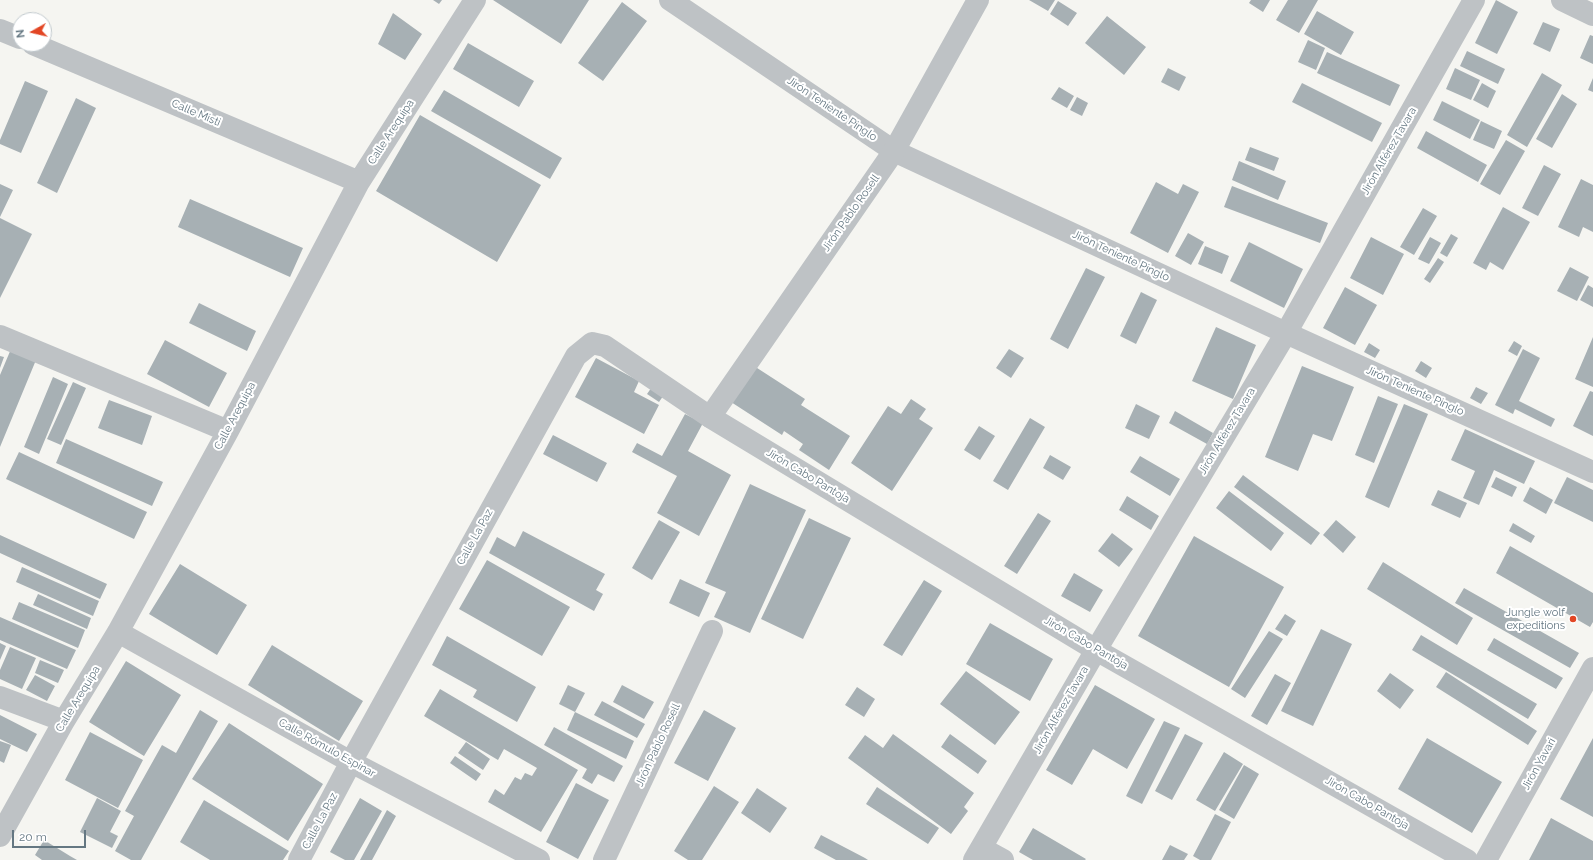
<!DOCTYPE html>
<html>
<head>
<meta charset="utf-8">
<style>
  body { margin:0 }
  #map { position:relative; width:1593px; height:860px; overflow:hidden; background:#f5f5f1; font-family:Raleway,sans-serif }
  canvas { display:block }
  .north { position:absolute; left:12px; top:12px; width:40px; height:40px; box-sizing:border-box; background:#fff; border:1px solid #c1c9cd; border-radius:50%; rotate:262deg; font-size:11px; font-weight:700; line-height:16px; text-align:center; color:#647782 }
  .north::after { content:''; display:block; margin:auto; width:14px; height:18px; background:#e24624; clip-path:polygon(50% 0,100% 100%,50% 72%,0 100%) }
  .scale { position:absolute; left:12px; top:830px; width:74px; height:18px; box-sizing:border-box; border:2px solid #647782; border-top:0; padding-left:5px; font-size:12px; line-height:14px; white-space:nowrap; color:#647782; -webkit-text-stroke:3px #fff; paint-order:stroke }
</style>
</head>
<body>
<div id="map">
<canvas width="1593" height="860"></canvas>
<div class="north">N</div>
<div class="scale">20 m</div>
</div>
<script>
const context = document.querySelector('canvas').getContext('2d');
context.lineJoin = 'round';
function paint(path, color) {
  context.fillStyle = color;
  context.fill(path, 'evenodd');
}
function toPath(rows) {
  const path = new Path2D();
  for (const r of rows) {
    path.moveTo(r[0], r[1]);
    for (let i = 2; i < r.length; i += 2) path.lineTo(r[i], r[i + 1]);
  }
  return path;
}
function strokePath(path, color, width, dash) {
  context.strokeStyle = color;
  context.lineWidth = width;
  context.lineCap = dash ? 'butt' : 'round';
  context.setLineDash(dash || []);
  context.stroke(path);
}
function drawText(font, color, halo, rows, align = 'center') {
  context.font = font + ' Raleway,sans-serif';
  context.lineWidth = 4;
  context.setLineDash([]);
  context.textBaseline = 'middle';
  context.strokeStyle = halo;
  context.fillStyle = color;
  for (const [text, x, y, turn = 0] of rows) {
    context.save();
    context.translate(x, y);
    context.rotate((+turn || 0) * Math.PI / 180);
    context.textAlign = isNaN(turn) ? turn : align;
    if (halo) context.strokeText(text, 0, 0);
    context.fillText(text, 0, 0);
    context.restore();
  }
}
paint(toPath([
  [433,0,442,0,439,4],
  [493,0,589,0,561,44],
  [1029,0,1055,0,1048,11],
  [1251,0,1270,0,1263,12,1249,3],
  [1288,0,1318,0,1299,33,1276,20],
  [1496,0,1518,12,1497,54,1475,43],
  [1058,1,1077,13,1068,26,1050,14],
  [622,2,647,21,603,81,578,63],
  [1317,11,1354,32,1341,55,1304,34],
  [393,13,422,34,405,60,378,44],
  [1107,16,1146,47,1124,75,1085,43],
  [1543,22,1560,29,1550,52,1533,44],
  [1590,35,1593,36,1593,64,1580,58],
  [1308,40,1325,48,1316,70,1298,62],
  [468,43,534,81,519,107,453,69],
  [1467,51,1505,69,1498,84,1460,66],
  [1327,52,1400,85,1390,106,1317,73],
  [1168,68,1186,77,1179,91,1161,82],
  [1455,68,1480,80,1471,100,1446,89],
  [1542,73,1562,85,1527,147,1507,135],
  [1593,78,1593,92,1588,90],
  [25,81,48,91,21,153,0,144,0,140],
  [1302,83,1382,123,1372,142,1292,102],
  [1482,83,1496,91,1488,108,1473,100],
  [1059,87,1074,96,1067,108,1051,99],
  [444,90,562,158,550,179,431,111],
  [1562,94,1577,104,1552,148,1536,139],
  [1077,97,1088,103,1082,116,1070,110],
  [76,98,96,108,57,193,37,183],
  [1442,101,1480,120,1470,139,1433,120],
  [420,115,541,185,497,262,376,191],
  [1481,121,1502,131,1494,149,1473,140],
  [1426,131,1487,165,1478,182,1417,148],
  [1506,140,1525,151,1500,195,1480,184],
  [1250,147,1279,158,1274,171,1245,160],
  [1239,161,1286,181,1278,200,1232,180],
  [1544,165,1561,174,1538,216,1522,208],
  [1581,179,1593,185,1593,232,1583,227,1579,237,1558,227],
  [1156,182,1178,194,1183,184,1199,192,1168,253,1130,233],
  [0,184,13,190,0,217],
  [1232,186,1328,223,1320,243,1224,207],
  [190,199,303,248,290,277,178,227],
  [1503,207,1530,222,1503,270,1490,262,1486,270,1473,263],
  [1423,208,1437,216,1414,255,1400,247],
  [0,218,32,234,0,298],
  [1188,233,1204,242,1191,265,1175,256],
  [1451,234,1458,238,1447,257,1440,253],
  [1371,237,1404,254,1383,295,1350,278],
  [1430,237,1441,243,1429,264,1418,259],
  [1249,242,1303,269,1284,308,1230,281],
  [1205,246,1229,256,1222,274,1198,264],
  [1438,258,1444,262,1430,283,1424,279],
  [1570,267,1589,277,1577,301,1557,291],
  [1086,268,1105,277,1068,349,1050,339],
  [1588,285,1593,288,1593,307,1580,300],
  [1345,287,1377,305,1355,345,1323,328],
  [1141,292,1157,300,1136,344,1120,336],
  [199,303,256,331,247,351,189,323],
  [1216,327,1256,345,1233,399,1192,381],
  [1593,337,1593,387,1575,379],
  [165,340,227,373,209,407,147,374],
  [1514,341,1522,346,1517,356,1508,351],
  [1369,343,1380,350,1375,358,1364,352],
  [11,349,36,360,0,447,0,375],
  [1009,349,1024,358,1011,378,996,368],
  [1523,349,1540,358,1519,401,1555,419,1551,427,1515,409,1513,414,1495,405],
  [0,356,4,357,0,368],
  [596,358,639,381,634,392,659,405,644,434,575,397],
  [1421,361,1432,368,1426,378,1415,371],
  [754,366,805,399,801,405,850,436,829,470,799,450,803,444,784,431,782,435,731,402],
  [1302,366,1354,387,1332,441,1313,434,1298,471,1265,457],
  [53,377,68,384,39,454,24,447],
  [656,381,668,389,659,402,647,394],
  [73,382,86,388,61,445,47,439],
  [1476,387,1488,393,1481,404,1470,398],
  [1590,391,1593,392,1593,436,1573,426],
  [1378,396,1398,404,1374,463,1355,455],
  [911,399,926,409,919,419,933,428,892,491,851,463,888,406,901,414],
  [109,400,152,416,142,445,98,428],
  [1136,404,1160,416,1149,439,1125,428],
  [1404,404,1428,414,1389,508,1365,497],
  [1175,411,1213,433,1207,444,1169,423],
  [685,414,703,423,688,451,731,475,699,536,657,513,677,476,632,452,637,443,662,456],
  [1030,418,1045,427,1008,490,993,481],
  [979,426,995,436,980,460,964,450],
  [1465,429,1535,461,1524,484,1494,470,1479,505,1463,498,1475,471,1451,460],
  [553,435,607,463,597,482,543,454],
  [66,439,163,482,152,506,56,463],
  [19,452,147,512,134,539,6,479],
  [1050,455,1071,467,1063,480,1043,468],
  [1140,456,1180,479,1170,496,1130,472],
  [1243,475,1320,533,1311,545,1234,487],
  [1496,477,1517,487,1512,497,1491,487],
  [1567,477,1593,490,1593,522,1554,503],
  [750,484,806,510,750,633,714,617,726,592,705,583],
  [1530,487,1553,500,1546,514,1523,501],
  [1438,490,1467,503,1460,518,1431,505],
  [1229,491,1284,533,1271,551,1216,508],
  [1127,496,1159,516,1151,530,1119,510],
  [1038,513,1051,521,1017,574,1004,566],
  [809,518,851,538,803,639,761,619],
  [659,520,680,532,652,580,632,568],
  [1336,520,1356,537,1343,553,1323,535],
  [1513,523,1535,536,1531,543,1509,531],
  [523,531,605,574,596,590,603,594,594,611,489,553,497,537,515,547],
  [1112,533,1133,549,1119,567,1098,551],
  [0,535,107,584,100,599,0,553],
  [1194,536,1284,587,1229,687,1138,636],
  [1510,546,1593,593,1593,622,1590,627,1496,573],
  [487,560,570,607,542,656,459,609],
  [1383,562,1473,618,1457,645,1367,589],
  [180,564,247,605,217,655,149,614],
  [22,567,99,601,93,616,16,582],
  [1074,573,1103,590,1090,612,1061,596],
  [680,579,710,593,699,617,669,603],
  [924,580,942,591,902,656,883,645],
  [1464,588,1579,653,1570,668,1455,603],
  [38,594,91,618,87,629,33,605],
  [19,602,85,630,78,648,12,619],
  [1285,614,1296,621,1287,636,1275,629],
  [0,617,76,650,67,669,0,640],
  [990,623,1053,659,1030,701,966,664],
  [1321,629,1352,644,1313,726,1281,711],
  [1269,631,1283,639,1245,698,1231,689],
  [1421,635,1537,704,1528,719,1412,650],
  [447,636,536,687,517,722,473,697,477,690,432,665],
  [1494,638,1563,678,1556,689,1487,650],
  [0,643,6,646,0,660],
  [272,645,363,701,339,741,248,685],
  [10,647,36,658,22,689,0,679,0,670],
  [40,660,64,670,58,683,35,673],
  [126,661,181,695,144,756,89,722],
  [966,671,1020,712,995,745,940,704],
  [1446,672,1537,731,1528,745,1436,687],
  [1390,673,1414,690,1400,709,1377,691],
  [1275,674,1291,683,1267,725,1251,716],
  [35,675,55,686,47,701,26,690],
  [568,685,585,693,575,712,559,704],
  [622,685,654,702,644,719,613,702],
  [1095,685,1155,719,1127,769,1093,749,1072,785,1046,770],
  [857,687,875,699,864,717,845,705],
  [440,689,578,770,541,832,488,802,495,789,504,795,515,777,521,780,525,773,532,776,537,768,504,749,498,760,424,716],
  [602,701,645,724,637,738,594,715],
  [200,710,218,721,141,860,131,860,115,851,134,816,125,811,162,745,176,753],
  [704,710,736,728,708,781,674,763],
  [575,712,634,741,626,759,567,730],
  [0,715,37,734,27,752,0,739],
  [1164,721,1180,728,1142,804,1126,796],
  [229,723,323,784,288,841,192,779],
  [554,727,623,766,614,782,598,774,592,784,582,778,587,769,544,745],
  [90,732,143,760,118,808,65,780],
  [893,734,974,793,964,807,968,811,951,834,848,758,865,735,883,748],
  [950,734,987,761,978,774,941,747],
  [1185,734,1203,743,1172,800,1155,791],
  [1427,738,1502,782,1472,833,1398,789],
  [1593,738,1593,817,1560,799],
  [0,741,11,745,4,763,0,761],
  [466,742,490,759,483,770,458,753],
  [1224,752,1243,764,1215,811,1196,800],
  [455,756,481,774,476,781,450,763],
  [1244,765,1259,774,1234,819,1219,810],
  [576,783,609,800,578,859,546,842],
  [714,786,739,802,702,860,688,860,674,851],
  [877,787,939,828,928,844,866,804],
  [757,788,787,808,770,833,741,813],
  [97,798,121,811,110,832,118,836,112,848,80,832],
  [360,798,382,811,354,860,345,860,330,852],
  [204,800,289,851,283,860,210,860,180,842],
  [387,810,396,816,372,860,360,860],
  [1215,814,1231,822,1211,860,1200,860,1193,856],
  [1551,818,1593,841,1593,860,1529,860],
  [1033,828,1086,859,1085,860,1033,860,1019,852],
  [821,835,865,858,868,860,836,860,814,848],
  [44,840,70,856,77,860,42,860,35,855],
  [1170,845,1188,854,1184,860,1162,860]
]), '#a7b0b4');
strokePath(toPath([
  [670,0,894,151,1286,333,1593,472],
  [1562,0,1593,15],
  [0,30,20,38],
  [33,44,359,182],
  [0,336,228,431],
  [118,632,351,762,539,860],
  [0,697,64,721],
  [0,836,64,721,118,632,228,431,359,182,475,0],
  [981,848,1003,860],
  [299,860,351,762,576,356,592,343,605,346,710,417],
  [604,860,712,631],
  [974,860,1096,650,1286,333,1474,0],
  [1486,860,1593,668]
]), '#bec2c5', 22);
strokePath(toPath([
  [978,0,894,151,710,417,1096,650,1467,860]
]), '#bec2c5', 22);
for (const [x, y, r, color] of [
  [1573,619,4,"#e24624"]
]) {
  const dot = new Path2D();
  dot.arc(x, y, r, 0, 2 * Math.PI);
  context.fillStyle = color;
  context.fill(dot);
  strokePath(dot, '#fff', 1.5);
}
drawText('11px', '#647782', '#fff', [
  ["Jirón Teniente Pinglo",832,109,34],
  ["Calle Misti",196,113,23],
  ["Calle Arequipa",391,132,-57],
  ["Jirón Alférez Tavara",1389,151,-60],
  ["Jirón Pablo Rosell",851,213,-55],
  ["Jirón Teniente Pinglo",1121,256,25],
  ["Jirón Teniente Pinglo",1415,391,24],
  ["Calle Arequipa",235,416,-62],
  ["Jirón Alférez Tavara",1227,431,-59],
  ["Jirón Cabo Pantoja",808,476,31],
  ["Calle La Paz",475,537,-61],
  ["Jirón Cabo Pantoja",1086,643,30],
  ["Calle Arequipa",78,699,-59],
  ["Jirón Alférez Tavara",1061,710,-60],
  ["Jirón Pablo Rosell",658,745,-65],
  ["Calle Rómulo Espinar",327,748,29],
  ["Jirón Yavari",1539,764,-61],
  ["Jirón Cabo Pantoja",1367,803,30],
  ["Calle La Paz",320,821,-62]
]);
drawText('11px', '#647782', '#fff', [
  ["Jungle wolf",1565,613],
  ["expeditions",1565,626]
], 'right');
</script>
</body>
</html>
